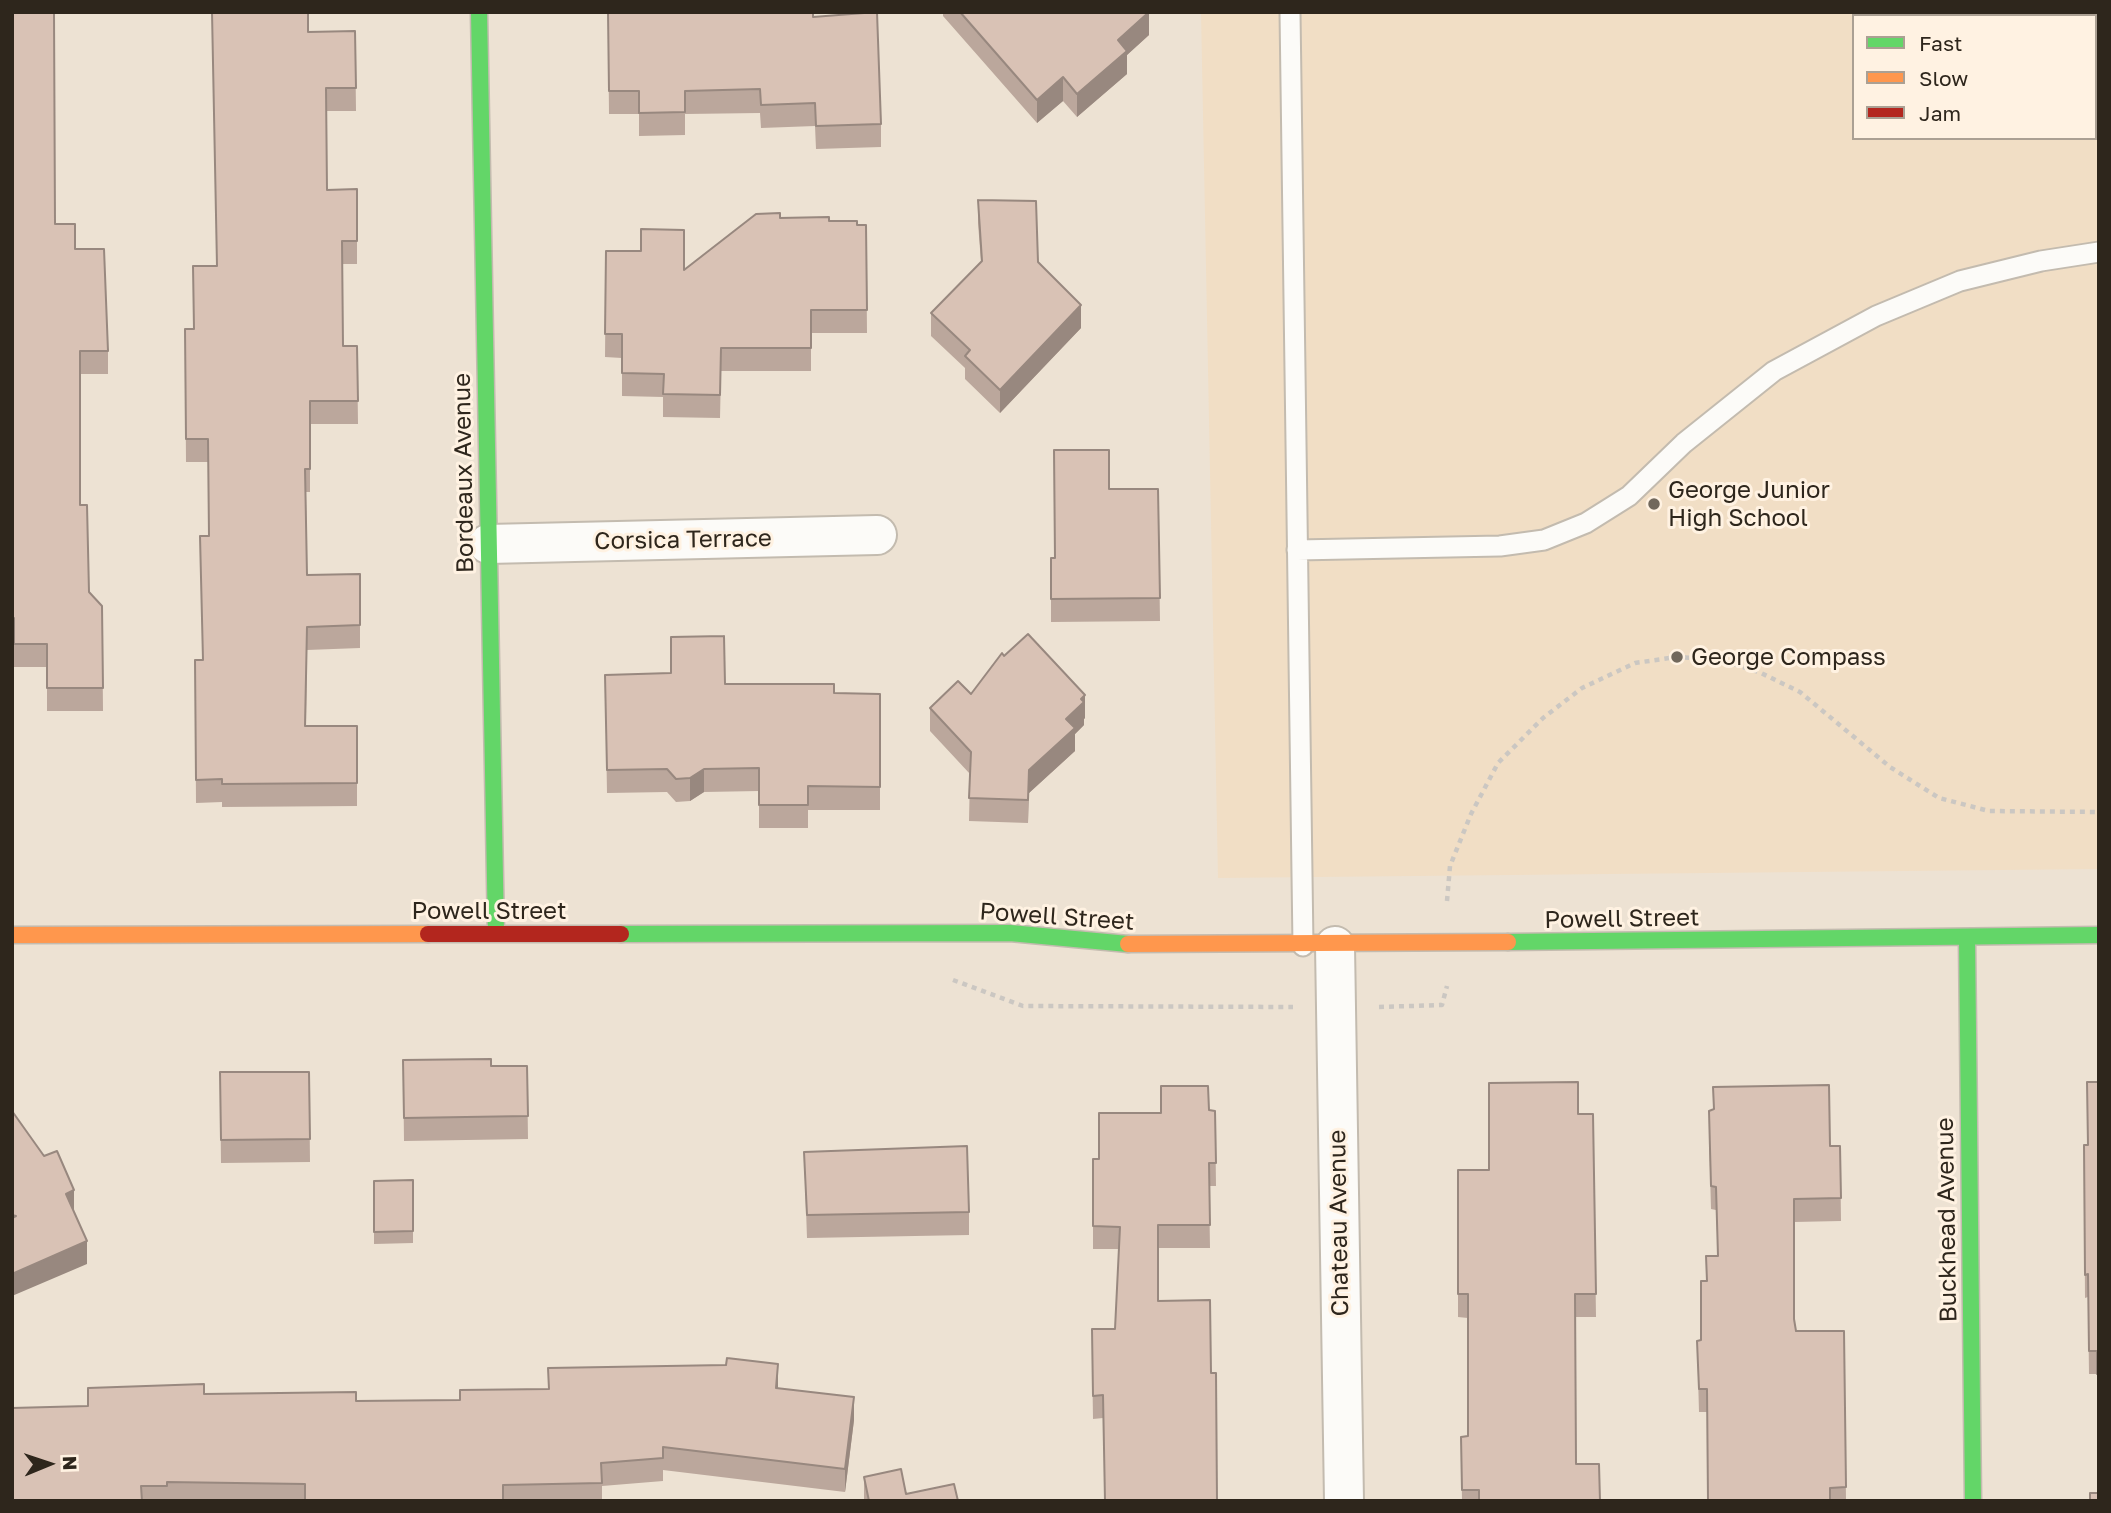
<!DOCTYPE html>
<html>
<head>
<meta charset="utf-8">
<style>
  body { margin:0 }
  #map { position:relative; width:2111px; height:1513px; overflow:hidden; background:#ede2d3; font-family:"Golos Text",sans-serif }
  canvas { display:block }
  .frame { position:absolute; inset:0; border:14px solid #2e261c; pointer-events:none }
  .legend { position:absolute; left:1852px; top:14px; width:245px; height:126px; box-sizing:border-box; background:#fff2e2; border:2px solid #aba093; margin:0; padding:9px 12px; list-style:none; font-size:21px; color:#2e261c }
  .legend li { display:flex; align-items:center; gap:14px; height:35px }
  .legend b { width:35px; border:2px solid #aba093 }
  .north { position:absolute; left:14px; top:1429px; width:70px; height:70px; -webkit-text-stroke:5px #fff2e2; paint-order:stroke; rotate:88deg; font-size:19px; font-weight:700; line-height:28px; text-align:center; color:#2e261c }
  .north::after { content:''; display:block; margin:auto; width:24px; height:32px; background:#2e261c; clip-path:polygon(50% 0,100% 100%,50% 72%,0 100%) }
</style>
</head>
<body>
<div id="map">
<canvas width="2111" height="1513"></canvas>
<div class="frame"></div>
<ul class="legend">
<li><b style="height:9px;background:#63d668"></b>Fast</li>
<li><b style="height:9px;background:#ff974d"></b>Slow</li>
<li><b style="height:9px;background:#b3261e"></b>Jam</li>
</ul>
<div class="north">N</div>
</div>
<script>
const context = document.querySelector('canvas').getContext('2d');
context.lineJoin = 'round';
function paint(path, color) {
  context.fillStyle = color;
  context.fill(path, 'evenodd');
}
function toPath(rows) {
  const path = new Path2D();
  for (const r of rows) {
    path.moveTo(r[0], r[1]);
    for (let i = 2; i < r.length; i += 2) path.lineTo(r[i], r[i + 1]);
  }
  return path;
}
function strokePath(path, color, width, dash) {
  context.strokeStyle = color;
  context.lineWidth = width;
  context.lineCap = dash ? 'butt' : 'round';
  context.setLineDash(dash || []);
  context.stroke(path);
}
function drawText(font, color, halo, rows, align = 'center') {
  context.font = font + ' "Golos Text",sans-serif';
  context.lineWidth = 6;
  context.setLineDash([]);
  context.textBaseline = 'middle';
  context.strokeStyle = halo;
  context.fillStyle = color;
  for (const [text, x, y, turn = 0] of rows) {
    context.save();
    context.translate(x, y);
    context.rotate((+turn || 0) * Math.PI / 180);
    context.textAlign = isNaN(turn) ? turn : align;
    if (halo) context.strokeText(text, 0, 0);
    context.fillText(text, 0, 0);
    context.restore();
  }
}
paint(toPath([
  [1201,12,2099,12,2099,869,1218,878],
  [1854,16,2095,16,2095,138,1854,138]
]), '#f1dec5');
const lane = toPath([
  [1290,12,1303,946],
  [1297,550,1500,546,1544,540,1586,523,1629,496,1684,443,1774,371,1876,316,1960,281,2041,261,2099,252]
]);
const street = toPath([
  [488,544,877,535],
  [1335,946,1344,1501]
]);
const fast = toPath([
  [479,12,496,933],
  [621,934,1010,933,1128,944],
  [1967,938,1973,1501],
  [1508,942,2099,935]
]);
const slow = toPath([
  [12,935,428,934],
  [1128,944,1508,942]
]);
const jam = toPath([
  [428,934,621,934]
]);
strokePath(lane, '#c3bbaf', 23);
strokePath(street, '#c3bbaf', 42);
strokePath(fast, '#c3bbaf', 19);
strokePath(slow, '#c3bbaf', 19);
strokePath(jam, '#c3bbaf', 19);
strokePath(toPath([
  [1447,901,1450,866,1471,814,1498,763,1543,718,1582,688,1635,663,1677,657,1720,660,1759,672,1800,692,1890,767,1939,798,1989,811,2099,812],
  [953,980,1023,1006,1293,1007],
  [1379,1007,1442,1005,1447,986]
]), '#cbc7c2', 4.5, [5, 5]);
strokePath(lane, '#fcfbf8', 19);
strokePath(street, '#fcfbf8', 38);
strokePath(fast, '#63d668', 16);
strokePath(slow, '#ff974d', 16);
strokePath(jam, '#b3261e', 16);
paint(toPath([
  [12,12,55,224,75,249,108,351,108,374,80,374,80,505,89,592,102,606,103,711,47,711,47,667,14,667,14,641,12,641],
  [608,12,813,17,881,124,881,147,816,149,815,126,761,128,760,113,685,114,685,135,639,136,639,114,609,114],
  [943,12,1149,12,1149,35,1127,55,1127,74,1077,117,1063,101,1037,123,943,16],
  [2043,12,2099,12,2099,65,2095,64,2095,16,2052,16],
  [355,31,356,111,326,111,327,190,357,189,357,264,343,264,343,346,357,346,358,424,310,424,310,492,306,492,307,575,360,574,360,648,307,650,306,726,357,726,357,806,222,807,222,802,196,803,195,660,202,660,209,536,208,462,186,462,185,329,193,329,216,266,308,32],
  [978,200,1038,262,1081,328,1000,413,965,379,965,368,931,336,931,313,981,262,978,223],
  [780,218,857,225,866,225,867,333,811,333,811,371,721,371,720,418,663,417,663,397,622,396,622,358,605,357,606,251,684,270],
  [1109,489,1158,489,1160,621,1051,622,1051,558,1054,558],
  [1004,656,1085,718,1084,719,1084,725,1075,734,1075,751,1029,793,1028,823,969,821,970,774,930,731,930,708,971,694],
  [605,675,834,693,880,694,880,810,808,810,808,828,759,828,759,791,704,792,690,801,676,802,667,792,607,793],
  [403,1060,491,1066,527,1066,528,1139,404,1141],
  [220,1072,309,1072,310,1162,221,1163],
  [2099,1082,2099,1397,2097,1397,2097,1374,2089,1374,2088,1297,2085,1298,2084,1145,2088,1145],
  [1713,1087,1830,1146,1840,1146,1841,1221,1794,1222,1794,1319,1796,1331,1844,1331,1846,1501,1708,1501,1707,1412,1699,1412,1697,1341,1701,1340,1706,1281,1718,1256,1716,1210,1711,1209,1709,1134,1709,1111,1713,1110],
  [1209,1110,1215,1111,1216,1186,1209,1186,1210,1248,1158,1248,1103,1418,1093,1419,1092,1352,1115,1329,1119,1249,1093,1249,1093,1159,1099,1159,1161,1113],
  [1578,1114,1593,1114,1596,1317,1575,1317,1576,1464,1600,1501,1462,1501,1461,1437,1468,1436,1468,1318,1458,1317,1458,1170,1489,1170],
  [804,1152,969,1212,969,1235,807,1238],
  [413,1180,413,1243,374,1244,374,1181],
  [778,1389,854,1420,845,1492,663,1470,663,1481,602,1486,602,1501,12,1501,88,1406,204,1394,356,1401,460,1400],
  [864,1477,906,1494,958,1501,864,1501]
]), '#bba79c');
paint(toPath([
  [1149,12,1149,35,1127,55,1127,74,1077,117,1077,94,1118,40],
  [1063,77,1063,101,1037,123,1037,100],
  [1081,305,1081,328,1000,413,1000,390],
  [1085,695,1085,718,1084,719,1084,725,1075,734,1075,751,1029,793,1028,823,1029,770,1081,699],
  [704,769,704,792,690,801,690,778],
  [74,1190,74,1213,66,1194],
  [87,1241,87,1264,12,1296,12,1274],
  [778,1364,778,1387,776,1411,776,1388],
  [854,1397,854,1420,845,1492,845,1469]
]), '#98887f');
const building = toPath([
  [12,12,54,12,55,224,75,224,75,249,104,249,108,351,80,351,80,505,87,505,89,592,102,606,103,688,47,688,47,644,14,644,14,618,12,618,12,12],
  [212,12,308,12,308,32,355,31,356,88,326,88,327,190,357,189,357,241,342,241,343,346,357,346,358,401,310,401,310,469,305,469,307,575,360,574,360,625,307,627,305,726,357,726,357,783,222,784,222,779,196,780,195,660,203,660,200,536,209,536,208,439,186,439,185,329,194,329,193,266,217,266,212,12],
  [608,12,813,12,813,17,877,12,881,124,816,126,815,103,761,105,760,89,685,91,685,112,639,113,639,91,609,91,608,12],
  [960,12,1149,12,1118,40,1127,51,1077,94,1063,77,1037,100,960,12],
  [2090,12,2099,12,2099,31,2095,30,2095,16,2088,16,2090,12],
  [978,200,1036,201,1038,262,1081,305,1000,390,965,356,970,350,931,313,982,261,978,200],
  [780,213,780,218,829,217,829,221,857,221,857,225,866,225,867,310,811,310,811,348,721,348,720,395,663,394,664,374,622,373,622,334,605,334,606,251,641,251,641,229,684,230,684,270,756,214,780,213],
  [1054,450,1109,450,1109,489,1158,489,1160,598,1051,599,1051,558,1055,558,1054,450],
  [1028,634,1085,695,1081,699,1084,702,1066,719,1075,728,1029,770,1028,800,969,798,971,752,930,708,958,681,971,694,1002,653,1004,656,1028,634],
  [724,636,725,684,834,684,834,693,880,694,880,787,808,786,808,805,759,805,759,768,704,769,690,778,676,779,667,769,607,770,605,675,671,673,671,637,724,636],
  [491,1059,491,1066,527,1066,528,1116,404,1118,403,1060,491,1059],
  [220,1072,309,1072,310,1139,221,1140,220,1072],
  [1578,1082,1578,1114,1593,1114,1596,1294,1575,1294,1576,1464,1599,1464,1600,1501,1479,1501,1479,1490,1462,1490,1461,1437,1468,1436,1468,1294,1458,1294,1458,1170,1489,1170,1489,1083,1578,1082],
  [2087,1082,2099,1082,2099,1374,2097,1374,2097,1351,2089,1351,2088,1274,2085,1275,2084,1145,2088,1145,2087,1082],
  [1829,1085,1830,1146,1840,1146,1841,1198,1794,1199,1794,1319,1796,1331,1844,1331,1846,1487,1830,1488,1830,1501,1708,1501,1707,1389,1699,1389,1697,1341,1701,1340,1701,1281,1707,1281,1706,1256,1718,1256,1716,1187,1711,1186,1709,1111,1714,1109,1713,1087,1829,1085],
  [1161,1086,1208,1086,1209,1110,1215,1111,1216,1163,1209,1163,1210,1225,1158,1225,1158,1301,1210,1300,1211,1373,1216,1373,1217,1501,1105,1501,1103,1395,1093,1396,1092,1329,1115,1329,1120,1227,1093,1226,1093,1159,1099,1159,1099,1113,1161,1113,1161,1086],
  [12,1111,44,1156,57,1151,74,1190,66,1194,87,1241,12,1274,12,1218,16,1216,12,1215,12,1111],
  [967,1146,969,1212,807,1215,804,1152,967,1146],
  [413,1180,413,1231,374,1232,374,1181,413,1180],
  [727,1358,778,1364,776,1388,854,1397,845,1469,663,1447,663,1458,601,1463,602,1483,503,1485,503,1501,305,1501,305,1484,167,1482,167,1486,141,1486,142,1501,12,1501,12,1408,88,1406,88,1388,204,1384,204,1394,356,1392,356,1401,460,1400,460,1390,549,1389,548,1368,726,1365,727,1358],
  [901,1469,906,1494,954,1484,958,1501,869,1501,864,1477,901,1469],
  [2090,1493,2099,1493,2099,1501,2090,1501,2090,1493]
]);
paint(building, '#d9c2b5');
strokePath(building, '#98887f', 2);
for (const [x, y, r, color] of [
  [1654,504,7,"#71685c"],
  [1677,657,7,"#71685c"]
]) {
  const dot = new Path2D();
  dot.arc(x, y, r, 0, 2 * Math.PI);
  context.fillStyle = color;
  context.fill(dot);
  strokePath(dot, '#fff2e2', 2.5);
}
drawText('24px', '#2e261c', '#fff2e2', [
  ["Bordeaux Avenue",464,473,-91],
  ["Corsica Terrace",683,540,-1],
  ["Powell Street",489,911],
  ["Powell Street",1057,917,4],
  ["Powell Street",1622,919,-1],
  ["Buckhead Avenue",1947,1220,-91],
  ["Chateau Avenue",1339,1223,-91]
]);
drawText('24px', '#2e261c', '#fff2e2', [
  ["George Junior",1668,490],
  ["High School",1668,518],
  ["George Compass",1691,657]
], 'left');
</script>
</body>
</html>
